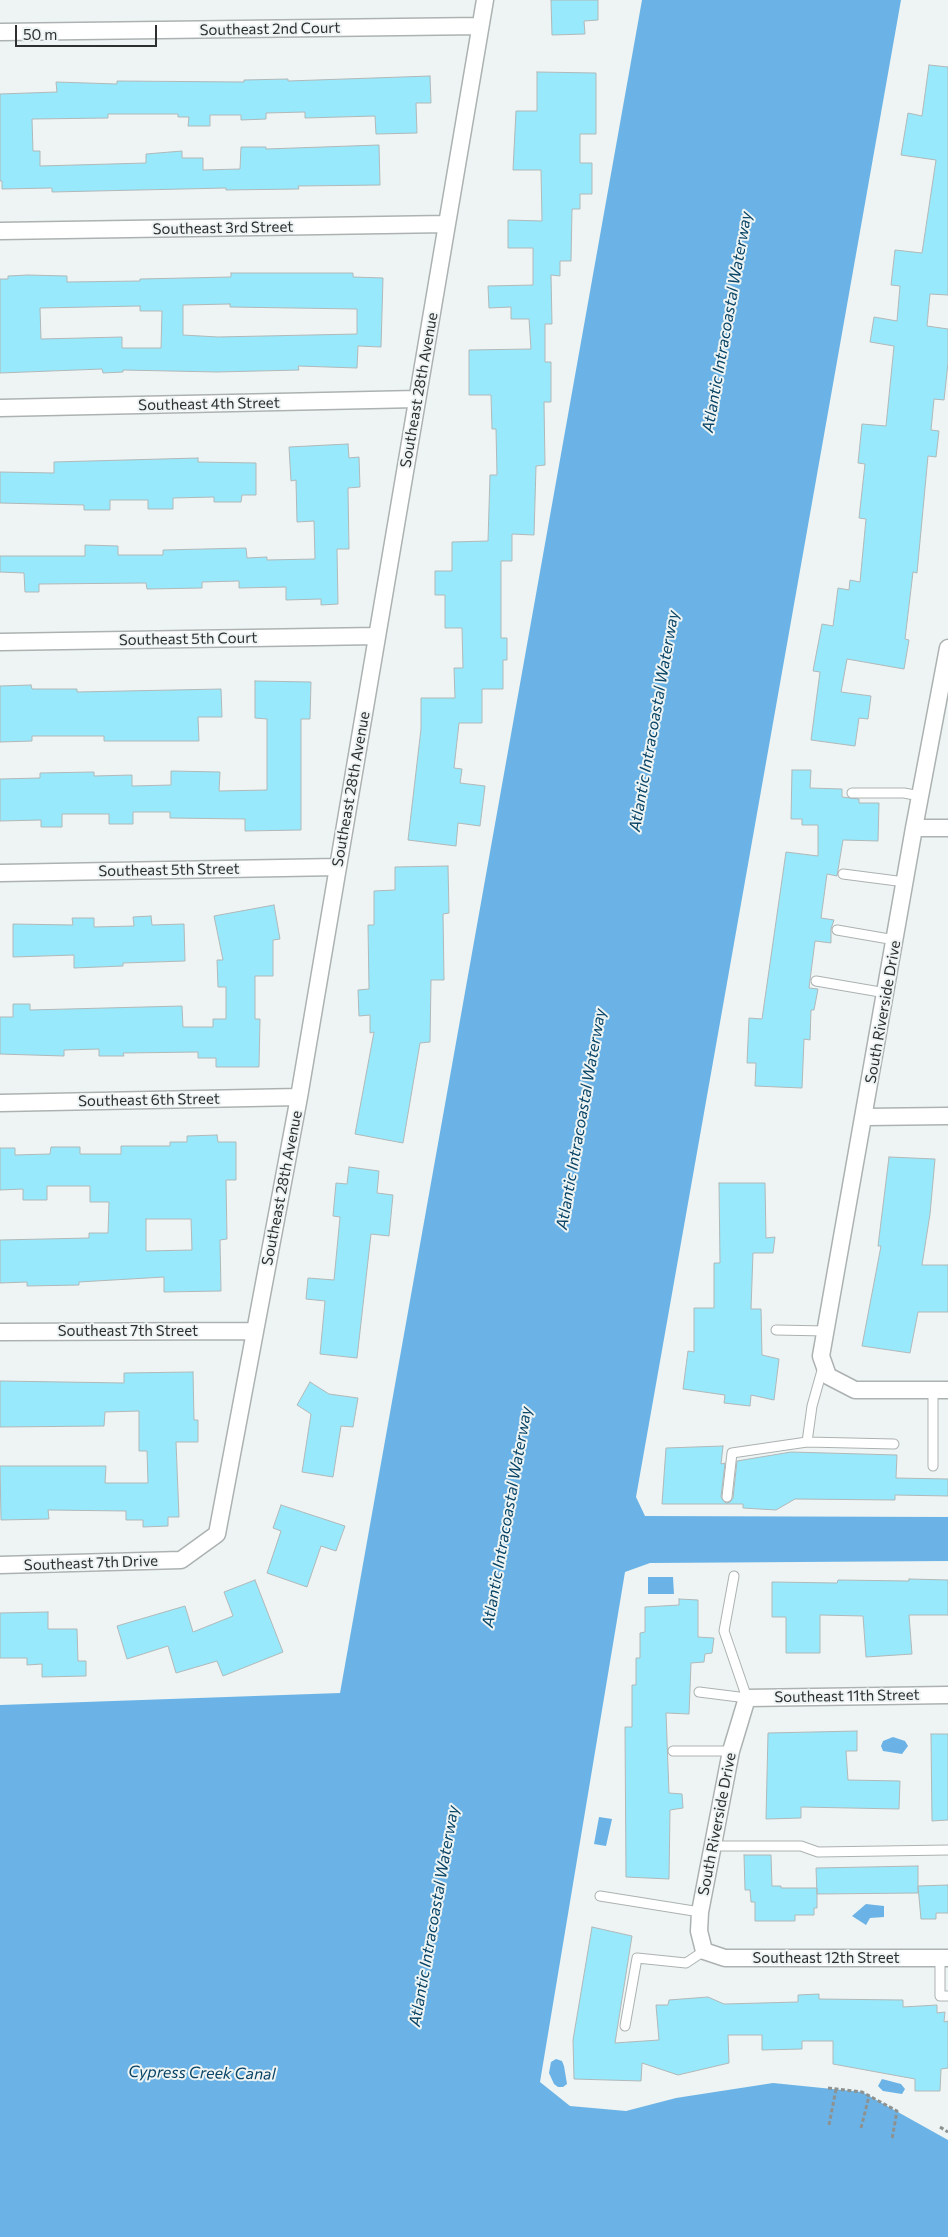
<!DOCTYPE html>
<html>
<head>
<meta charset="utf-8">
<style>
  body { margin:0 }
  #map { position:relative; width:948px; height:2237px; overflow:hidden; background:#edf4f3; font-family:Commissioner,sans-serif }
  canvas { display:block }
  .scale { position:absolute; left:15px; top:25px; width:142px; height:22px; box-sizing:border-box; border:2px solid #2d302f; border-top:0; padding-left:6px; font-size:15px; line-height:18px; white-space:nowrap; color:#2d302f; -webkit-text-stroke:4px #edf4f3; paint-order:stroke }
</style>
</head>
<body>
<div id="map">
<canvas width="948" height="2237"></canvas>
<div class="scale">50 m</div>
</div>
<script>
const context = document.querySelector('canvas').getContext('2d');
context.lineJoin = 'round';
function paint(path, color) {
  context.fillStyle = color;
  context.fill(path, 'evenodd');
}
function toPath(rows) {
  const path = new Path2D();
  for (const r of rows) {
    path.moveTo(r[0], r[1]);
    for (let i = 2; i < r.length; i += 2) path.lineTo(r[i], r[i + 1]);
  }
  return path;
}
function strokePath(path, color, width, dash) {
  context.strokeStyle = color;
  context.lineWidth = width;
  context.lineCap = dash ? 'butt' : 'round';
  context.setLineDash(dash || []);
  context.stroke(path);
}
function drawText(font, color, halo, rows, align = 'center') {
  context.font = font + ' Commissioner,sans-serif';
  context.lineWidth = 4;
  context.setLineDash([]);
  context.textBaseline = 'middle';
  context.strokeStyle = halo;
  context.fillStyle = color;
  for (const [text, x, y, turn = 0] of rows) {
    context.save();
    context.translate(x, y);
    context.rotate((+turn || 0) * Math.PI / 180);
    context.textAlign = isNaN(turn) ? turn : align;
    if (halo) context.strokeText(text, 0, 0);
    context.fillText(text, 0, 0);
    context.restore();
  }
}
paint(toPath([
  [642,0,901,0,636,1497,645,1516,948,1517,948,1561,650,1563,625,1572,540,2082,570,2106,626,2111,676,2098,773,2083,862,2092,948,2140,948,2237,0,2237,0,1705,340,1693],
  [648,1577,673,1577,674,1594,648,1594],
  [893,1737,905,1741,908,1746,902,1754,883,1751,881,1746,883,1741],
  [599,1817,612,1819,606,1846,594,1844],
  [866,1904,884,1906,884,1917,870,1918,866,1925,852,1916],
  [556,2059,562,2061,564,2066,567,2084,563,2087,558,2087,554,2084,549,2073,551,2062],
  [882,2079,901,2084,905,2089,902,2094,883,2091,878,2086]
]), '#6bb3e6');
const building = toPath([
  [551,0,598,0,598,20,584,21,585,34,552,35,551,0],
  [929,65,948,67,948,295,930,294,927,326,948,329,948,363,944,400,934,399,931,430,939,431,936,457,928,456,917,573,913,572,905,639,909,640,904,669,847,659,841,692,871,696,868,719,859,718,855,746,811,740,820,672,813,671,822,624,833,626,838,588,849,590,850,580,860,582,866,519,859,518,865,464,858,463,862,424,886,426,894,346,870,342,874,317,897,321,900,286,891,285,895,250,922,253,936,160,901,155,908,113,922,116,929,65],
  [537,72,596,73,596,134,580,134,580,163,592,163,592,194,580,194,580,209,572,209,571,261,560,261,560,276,551,275,552,324,545,324,545,362,551,362,551,402,544,402,545,465,536,466,534,535,512,534,512,561,501,561,501,638,507,638,507,660,503,660,503,689,482,689,482,723,459,723,454,768,462,769,460,783,485,786,480,826,458,823,456,846,408,840,421,729,421,698,455,698,454,668,463,668,462,628,445,628,445,595,435,595,435,571,452,571,452,542,488,541,490,475,497,475,496,429,492,429,491,395,469,395,469,350,531,349,529,319,511,319,511,307,489,308,488,286,533,285,533,248,508,248,508,220,542,221,541,170,513,170,516,111,537,111,537,72],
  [430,76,431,103,416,103,417,133,376,134,375,116,305,118,305,112,266,113,266,119,241,120,241,115,210,115,210,126,188,126,189,117,178,117,178,114,108,114,108,118,32,119,33,151,40,151,40,166,146,163,146,154,182,151,182,158,203,158,203,170,240,169,241,147,266,147,266,149,379,145,380,185,298,186,299,189,226,190,226,188,52,192,52,188,2,189,2,181,0,181,0,94,57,92,56,82,117,84,117,81,244,82,244,80,288,79,288,81,430,76],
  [231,273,353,273,353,277,383,278,381,347,358,346,357,368,298,366,299,370,217,372,123,370,123,372,103,373,102,369,0,373,0,279,8,279,8,276,28,275,67,276,67,282,140,281,140,279,231,277,231,273],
  [230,304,230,307,357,309,357,334,218,337,183,335,183,305,230,304],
  [140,306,140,311,162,311,161,348,122,348,122,337,41,339,40,308,140,306],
  [348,444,349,458,359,457,360,487,348,488,349,549,337,549,338,604,321,605,321,599,286,600,286,587,239,588,239,581,202,582,202,588,147,589,146,583,39,584,39,592,25,592,24,573,0,572,0,556,85,556,85,545,118,546,118,555,163,555,163,550,246,548,247,558,267,557,267,560,315,559,314,521,297,522,296,480,291,481,289,447,348,444],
  [198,458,198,462,256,463,256,495,242,495,241,502,214,502,214,497,173,498,173,509,148,509,148,500,110,500,110,510,84,510,84,505,0,503,0,472,54,473,54,462,198,458],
  [255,681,311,682,310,719,301,719,301,830,245,831,245,819,170,818,170,812,133,812,133,824,109,824,109,814,62,814,62,827,41,827,41,820,0,821,0,779,40,778,40,773,94,772,94,776,132,775,132,786,171,785,171,771,220,772,219,791,267,790,267,719,255,718,255,681],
  [31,685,32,689,77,689,77,692,221,689,222,717,198,717,199,741,104,741,104,736,32,736,32,741,0,742,0,686,31,685],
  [792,770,811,770,810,788,842,789,842,797,859,799,859,803,879,803,878,841,843,840,837,876,827,874,821,918,834,920,831,929,831,943,815,941,809,988,818,989,814,1010,811,1010,810,1040,804,1039,802,1088,755,1086,756,1063,747,1063,749,1018,762,1019,786,852,818,856,818,825,802,825,802,819,791,819,792,770],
  [448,866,449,913,443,914,444,980,431,980,430,1042,420,1043,403,1143,355,1134,374,1032,370,1033,370,1015,359,1016,358,990,369,989,368,925,374,925,374,891,395,890,395,867,448,866],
  [274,905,280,939,273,940,273,976,255,976,255,1019,260,1019,259,1067,216,1067,216,1058,198,1058,198,1052,123,1053,124,1056,99,1056,99,1049,64,1050,64,1056,0,1054,0,1017,13,1017,13,1004,30,1004,30,1010,182,1006,183,1027,213,1027,213,1019,226,1019,226,987,218,987,217,960,223,960,214,916,274,905],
  [151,916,152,925,184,924,185,961,123,963,123,966,74,968,74,955,13,957,13,924,73,925,72,918,94,918,94,927,134,926,133,917,151,916],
  [217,1135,218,1142,236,1142,236,1180,226,1180,227,1239,220,1240,221,1291,164,1292,164,1277,79,1282,79,1285,27,1286,27,1282,0,1283,0,1240,89,1238,89,1233,108,1233,109,1202,90,1202,90,1186,47,1186,47,1200,23,1200,23,1189,0,1190,0,1148,15,1148,15,1155,50,1154,51,1147,80,1147,80,1154,121,1154,121,1146,170,1146,170,1142,187,1142,187,1136,217,1135],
  [146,1219,191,1219,192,1250,146,1251,146,1219],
  [889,1157,935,1159,930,1214,922,1265,948,1265,948,1312,918,1312,910,1353,862,1346,881,1246,878,1246,889,1157],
  [349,1167,379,1171,377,1193,393,1195,389,1236,371,1234,357,1358,320,1354,325,1301,306,1299,308,1278,334,1280,340,1217,333,1216,336,1183,347,1184,349,1167],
  [719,1183,765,1183,766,1238,775,1237,773,1253,753,1253,751,1309,761,1309,762,1355,779,1359,774,1400,751,1395,750,1406,724,1403,725,1395,683,1389,688,1351,694,1352,694,1308,714,1308,714,1263,720,1263,719,1183],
  [193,1372,194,1420,198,1420,198,1442,176,1442,179,1517,168,1517,168,1526,143,1527,143,1520,126,1520,126,1511,48,1510,49,1519,1,1520,0,1466,106,1466,105,1483,148,1483,147,1451,139,1451,139,1411,105,1412,104,1426,0,1427,0,1381,124,1383,124,1373,193,1372],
  [310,1382,329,1394,358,1398,353,1427,341,1426,333,1477,302,1472,311,1414,297,1405,310,1382],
  [723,1446,721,1464,725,1463,721,1497,726,1503,730,1502,733,1498,737,1461,791,1452,897,1455,896,1478,948,1479,948,1496,895,1495,895,1500,795,1499,776,1510,743,1508,743,1504,662,1504,666,1448,723,1446],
  [281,1505,345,1526,336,1551,321,1546,307,1587,267,1573,281,1531,273,1528,281,1505],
  [909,1579,948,1580,948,1615,909,1615,912,1654,866,1657,863,1616,820,1615,820,1653,786,1653,786,1617,772,1617,772,1582,837,1583,838,1580,909,1581,909,1579],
  [255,1580,283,1652,223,1676,217,1661,176,1673,168,1646,127,1659,117,1626,185,1606,193,1632,233,1616,224,1592,255,1580],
  [679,1599,698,1600,698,1637,714,1638,712,1653,705,1654,704,1662,691,1663,689,1714,666,1713,669,1793,682,1794,683,1808,670,1810,669,1879,626,1877,625,1727,632,1727,632,1685,636,1685,636,1658,640,1658,640,1633,645,1632,645,1607,679,1605,679,1599],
  [48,1612,48,1629,77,1629,78,1661,86,1661,86,1676,42,1677,42,1664,27,1665,27,1658,0,1658,0,1613,48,1612],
  [857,1731,857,1751,846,1751,848,1780,900,1781,899,1809,801,1807,801,1818,766,1819,768,1733,857,1731],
  [931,1734,948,1734,948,1820,932,1821,931,1734],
  [744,1855,771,1855,772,1886,781,1886,781,1888,817,1888,817,1908,814,1908,814,1915,795,1915,795,1921,755,1921,755,1902,751,1902,750,1890,745,1890,744,1855],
  [918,1866,918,1893,817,1894,816,1868,918,1866],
  [948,1885,948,1913,936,1913,936,1919,921,1919,918,1886,948,1885],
  [592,1927,632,1936,615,2043,659,2040,656,2005,668,2005,669,2000,708,1997,724,2004,798,2002,798,1995,819,1994,819,1999,903,2000,903,2007,937,2005,937,2013,945,2012,944,2022,948,2021,948,2068,941,2069,940,2091,915,2091,915,2079,833,2064,833,2041,802,2041,802,2049,762,2050,762,2035,728,2035,729,2063,678,2075,642,2063,641,2081,574,2079,573,2040,592,1927]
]);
paint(building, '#97e9fb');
strokePath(building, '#b1b8b9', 1);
const lane = toPath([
  [852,793,904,793,920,796],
  [843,874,905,882],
  [837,930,895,940],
  [816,981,886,993],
  [776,1330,826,1331],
  [823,1367,812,1406,807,1442,894,1444],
  [933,1390,933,1466],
  [727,1497,732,1453,807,1442],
  [699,1692,747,1698,724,1631,734,1576],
  [673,1751,731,1751],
  [714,1846,801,1846,818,1852,948,1850],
  [600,1896,700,1912],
  [940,1958,940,1996,948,1996],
  [625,2026,637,1958,686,1963,704,1951]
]);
const street = toPath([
  [0,32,480,26],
  [0,231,447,224],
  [0,408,417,399],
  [0,642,377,636],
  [948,648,914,828,821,1356,828,1376,855,1390,948,1390],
  [914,828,948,828],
  [0,873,338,867],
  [0,1103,299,1097],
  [865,1117,948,1116],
  [0,1332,255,1331],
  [0,1565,181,1560,217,1534,299,1097,485,0],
  [948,1695,747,1698,731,1751,700,1912,699,1931,704,1951,725,1958,948,1958]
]);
strokePath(lane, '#acb2b1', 11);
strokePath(street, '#acb2b1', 19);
strokePath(toPath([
  [828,2088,862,2092,897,2111,892,2139],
  [829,2125,836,2089],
  [940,2127,948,2132],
  [861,2128,869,2096]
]), '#8d9291', 3, [4, 2.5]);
strokePath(lane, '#fff', 9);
strokePath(street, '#fff', 16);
drawText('15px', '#2d302f', '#edf4f3', [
  ["Southeast 2nd Court",270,29,-1],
  ["Southeast 3rd Street",223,228,-1],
  ["Southeast 28th Avenue",419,390,-80],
  ["Southeast 4th Street",209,404,-1],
  ["Southeast 5th Court",188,639,-1],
  ["Southeast 28th Avenue",351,789,-80],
  ["Southeast 5th Street",169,870,-1],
  ["South Riverside Drive",883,1012,-80],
  ["Southeast 6th Street",149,1100,-1],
  ["Southeast 28th Avenue",282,1188,-79],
  ["Southeast 7th Street",128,1331],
  ["Southeast 7th Drive",91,1563,-2],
  ["Southeast 11th Street",847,1696,-1],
  ["South Riverside Drive",717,1824,-79],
  ["Southeast 12th Street",826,1958]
]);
drawText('italic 16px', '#094365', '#edf4f3', [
  ["Atlantic Intracoastal Waterway",727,322,-80],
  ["Atlantic Intracoastal Waterway",654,721,-80],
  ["Atlantic Intracoastal Waterway",581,1119,-80],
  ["Atlantic Intracoastal Waterway",507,1517,-80],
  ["Atlantic Intracoastal Waterway",434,1916,-80],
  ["Cypress Creek Canal",202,2073,1]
]);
</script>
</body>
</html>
